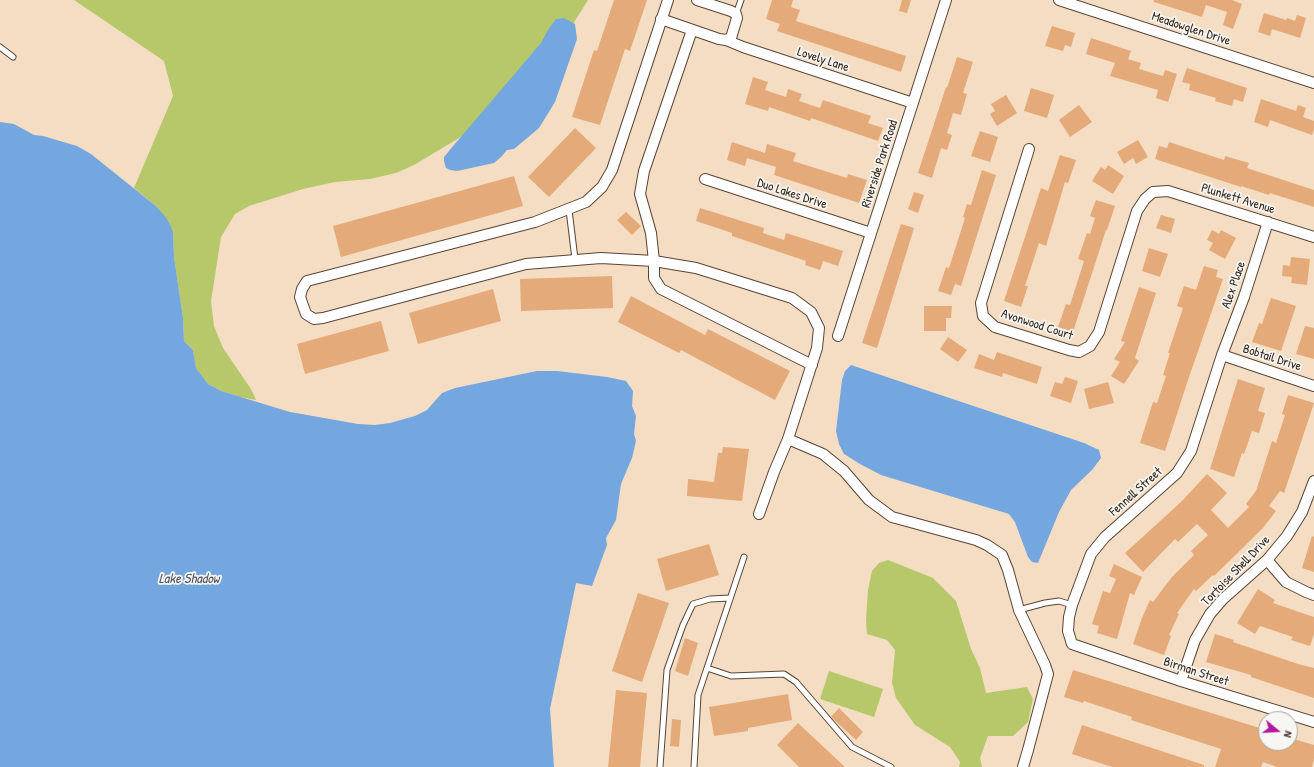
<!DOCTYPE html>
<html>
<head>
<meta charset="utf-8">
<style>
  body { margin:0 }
  #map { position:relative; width:1314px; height:767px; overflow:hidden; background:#f4ddc2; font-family:"Patrick Hand",sans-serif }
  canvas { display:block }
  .north { position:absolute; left:1258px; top:711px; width:40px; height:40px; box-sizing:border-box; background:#f6f6f2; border:1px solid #aba49d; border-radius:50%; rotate:108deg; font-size:11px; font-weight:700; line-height:16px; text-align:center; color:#3b2a1e }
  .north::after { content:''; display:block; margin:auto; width:14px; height:18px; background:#b5179e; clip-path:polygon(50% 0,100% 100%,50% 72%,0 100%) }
</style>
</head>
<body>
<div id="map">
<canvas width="1314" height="767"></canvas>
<div class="north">N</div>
</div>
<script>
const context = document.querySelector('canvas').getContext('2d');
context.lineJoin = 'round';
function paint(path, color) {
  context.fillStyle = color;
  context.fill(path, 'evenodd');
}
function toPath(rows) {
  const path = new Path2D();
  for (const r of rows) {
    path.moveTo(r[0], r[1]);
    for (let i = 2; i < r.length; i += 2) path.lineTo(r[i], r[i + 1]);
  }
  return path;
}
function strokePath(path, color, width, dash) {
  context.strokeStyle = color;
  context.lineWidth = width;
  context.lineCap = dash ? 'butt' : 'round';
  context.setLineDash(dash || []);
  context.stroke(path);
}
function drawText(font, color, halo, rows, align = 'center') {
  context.font = font + ' "Patrick Hand",sans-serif';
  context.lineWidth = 3.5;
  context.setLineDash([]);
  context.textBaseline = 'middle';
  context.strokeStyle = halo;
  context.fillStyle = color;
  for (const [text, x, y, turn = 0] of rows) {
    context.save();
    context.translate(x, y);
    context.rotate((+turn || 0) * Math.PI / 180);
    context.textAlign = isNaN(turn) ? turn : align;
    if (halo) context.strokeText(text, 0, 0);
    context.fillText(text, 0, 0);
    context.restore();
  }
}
paint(toPath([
  [74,0,588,0,566,35,464,135,414,165,396,173,370,179,335,182,303,189,249,206,235,214,221,237,211,301,214,326,223,348,251,389,256,400,240,397,221,391,208,384,196,368,193,350,184,341,183,318,174,257,173,231,157,207,134,188,173,96,164,61],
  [888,560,933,578,956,601,971,649,980,668,986,693,1027,687,1033,699,1028,722,1013,736,988,736,980,758,982,767,959,767,960,762,950,747,915,725,896,698,892,683,895,650,887,640,867,634,866,621,868,590,872,571,879,563],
  [829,671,883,689,874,717,820,699]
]), '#b7c86b');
paint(toPath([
  [564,18,575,24,577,39,555,102,539,128,514,149,507,150,501,157,494,163,457,171,450,170,446,168,444,161,444,157,454,145,541,43,548,30,556,19],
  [0,122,14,124,34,135,43,136,77,146,91,154,157,207,167,219,173,231,174,257,183,318,184,341,193,350,196,368,208,384,221,391,290,412,358,424,375,425,390,423,415,416,427,410,442,393,455,388,537,371,557,371,607,377,626,381,633,391,632,406,636,416,634,434,636,441,632,458,621,484,616,520,606,538,607,545,592,586,576,583,550,709,554,767,0,767],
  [851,365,1084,443,1099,450,1101,458,1092,470,1071,490,1059,512,1038,563,1032,562,1028,557,1015,522,1009,514,881,475,860,464,844,454,839,444,836,431,842,380,845,371]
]), '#74a6e0');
paint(toPath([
  [614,0,647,0,630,51,625,49,600,125,572,117,594,50,597,51],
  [772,0,793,0,791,7,800,10,796,21,906,56,901,72,777,31,780,24,766,19],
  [902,0,911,0,907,13,899,11],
  [1154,0,1232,0,1242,4,1233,29,1223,25,1227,12,1206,5,1202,17,1154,2],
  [1264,13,1286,20,1287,18,1295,21,1297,15,1306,18,1300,38,1272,29,1270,36,1258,32],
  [1052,26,1075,33,1071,47,1065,45,1063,51,1045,46],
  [1091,38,1131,51,1128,59,1141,63,1139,69,1163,76,1165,70,1177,74,1168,102,1156,98,1158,90,1110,76,1115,63,1086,54],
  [957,57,973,62,963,93,967,94,961,115,953,113,947,133,952,135,947,150,941,148,932,178,918,173,946,87,947,88],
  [1187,68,1247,88,1243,102,1234,99,1232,106,1215,101,1216,98,1189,90,1190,84,1182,82],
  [753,77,768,82,765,90,786,97,788,89,802,94,799,101,820,108,823,100,871,116,868,123,883,128,878,141,811,118,810,121,769,107,768,111,745,104],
  [1031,88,1054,95,1047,118,1024,111],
  [1006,95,1017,113,997,126,990,114,995,111,991,104],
  [1261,99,1296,111,1298,105,1306,108,1303,117,1314,121,1314,129,1312,135,1270,120,1268,127,1254,122],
  [1079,105,1092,122,1070,137,1059,120],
  [575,128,596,148,549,197,528,177],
  [980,131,998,137,990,162,971,156],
  [1138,140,1148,157,1136,164,1133,158,1124,164,1117,152],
  [732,142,765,153,767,144,796,153,793,161,847,178,848,174,867,180,859,203,774,175,776,167,747,158,745,166,727,160],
  [1169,142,1224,160,1225,156,1249,163,1247,168,1314,190,1314,207,1270,193,1269,195,1241,186,1241,187,1155,159,1159,146,1167,148],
  [1060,155,1076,160,1068,183,1065,182,1046,246,1039,243,1025,286,1028,286,1021,307,1004,301,1041,188,1048,191],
  [1108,165,1124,176,1113,194,1092,181,1101,167,1105,170],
  [982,170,996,175,961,286,955,284,951,295,938,291,946,267,949,268,965,218,963,217,967,204,971,205],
  [514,176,523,206,341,257,333,226],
  [914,192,924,195,918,213,908,209],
  [1096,200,1115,206,1107,230,1106,230,1073,332,1058,327,1066,304,1070,305,1084,261,1078,259,1087,233,1090,234,1095,218,1090,216],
  [700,208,764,228,763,233,784,240,786,233,843,251,838,266,823,261,820,270,805,265,806,261,732,236,732,233,696,221],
  [626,212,641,226,632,235,617,220],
  [1161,215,1175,219,1171,233,1156,228],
  [901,224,914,228,877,348,862,343],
  [1212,230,1219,234,1221,230,1236,238,1225,259,1209,250,1213,243,1207,240],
  [1149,248,1168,254,1160,277,1142,271],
  [1291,257,1310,259,1307,285,1291,283,1292,277,1282,276,1283,265,1290,266],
  [1204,266,1218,270,1216,277,1223,279,1187,383,1165,451,1140,443,1153,402,1157,403,1166,376,1163,375,1170,353,1168,353,1183,308,1177,306,1184,286,1196,290],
  [612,276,613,308,521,311,520,279],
  [1139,287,1156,293,1135,358,1139,361,1124,384,1111,376,1120,362,1114,359,1125,342,1121,341],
  [493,289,501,321,418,344,409,313],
  [631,296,705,335,708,329,790,371,775,400,681,350,679,353,618,322],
  [1271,298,1296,306,1281,351,1252,342,1259,323,1262,324],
  [924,306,952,306,951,318,946,318,946,331,924,331],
  [381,321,389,351,305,374,297,344],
  [1305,326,1314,328,1314,359,1296,354],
  [948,337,967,350,958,362,940,349],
  [997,352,1042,367,1037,384,1003,373,1002,377,974,368,979,354,994,360],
  [1065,377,1078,381,1071,403,1050,396,1055,382,1062,384],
  [1238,379,1265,388,1258,411,1265,413,1259,433,1252,431,1244,454,1242,453,1234,477,1210,469],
  [1108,382,1114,403,1089,409,1084,389],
  [1288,395,1314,403,1284,493,1280,491,1269,506,1276,511,1263,528,1214,576,1213,575,1196,591,1194,589,1177,613,1179,614,1169,635,1171,636,1164,655,1133,644,1142,618,1150,600,1153,602,1172,577,1194,555,1191,551,1208,535,1197,524,1178,542,1175,539,1143,572,1125,553,1181,502,1207,474,1227,493,1211,510,1228,528,1249,507,1246,504,1256,491,1272,441,1276,443,1285,415,1282,414],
  [723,447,749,449,742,501,687,496,688,479,714,482,718,453,722,453],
  [1312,536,1314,537,1314,572,1302,568],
  [709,544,719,575,666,591,657,559],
  [1114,564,1142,577,1134,595,1130,593,1117,639,1097,633,1099,626,1092,624,1103,591,1110,593,1116,579,1109,576],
  [1258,589,1275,600,1273,603,1314,617,1314,634,1310,646,1291,640,1293,637,1260,626,1255,634,1237,623],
  [638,593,669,603,642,682,612,671],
  [1215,634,1234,640,1233,642,1298,664,1314,668,1314,698,1251,677,1251,675,1206,662],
  [685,638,698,643,688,676,675,671],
  [1073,670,1266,730,1266,743,1290,743,1290,738,1314,745,1314,759,1312,767,1277,767,1263,762,1261,767,1215,767,1221,749,1131,720,1132,717,1084,701,1083,703,1064,697],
  [616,690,647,693,640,767,608,767],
  [788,694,792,720,748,728,748,731,714,736,709,707],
  [839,708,863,732,856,740,831,717],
  [672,719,681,720,679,747,670,746],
  [798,723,845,767,799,767,777,745],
  [1082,725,1204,765,1204,767,1112,767,1072,754]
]), '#e5aa79');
const service = toPath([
  [736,14,741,0],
  [0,47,13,57],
  [569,210,575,259],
  [1019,610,1045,603,1059,601,1072,605],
  [707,668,731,676,784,674,796,682,852,747,891,767],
  [660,767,667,670,683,625,693,604,710,599,730,598],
  [694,767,698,695,744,557]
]);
const minor = toPath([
  [668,0,612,170,602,187,586,202,535,222,307,281,302,289,300,297,306,314,314,319,323,318,526,264,601,258,654,261,696,268,792,298,811,312,819,328,817,348,788,439,774,472,759,514],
  [1059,0,1314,83],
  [661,19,719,39,726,40,731,38,737,18,736,14,731,11,697,0],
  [692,30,644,171,640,194,651,233,654,261,654,278,661,289,812,365],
  [726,40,743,47,913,103],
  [1029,149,981,303,983,316,995,327,1069,350,1079,352,1090,346,1099,332,1137,211,1145,199,1153,192,1168,191,1314,237],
  [705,179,871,233],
  [1268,222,1244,297,1222,355,1191,451,1177,473,1105,537,1091,554,1072,605,1069,617,1068,631,1072,644,1181,681,1314,722],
  [838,336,946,0],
  [1222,355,1314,386],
  [788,439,823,454,844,471,869,500,892,517,976,540,987,545,1002,555,1008,570,1019,610,1045,665,1048,674,1028,750,1023,767],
  [1267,560,1286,582,1306,592,1314,595],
  [1181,681,1195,640,1210,614,1223,599,1267,560,1287,536,1302,512,1314,481]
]);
strokePath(service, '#574537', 7);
strokePath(minor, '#574537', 12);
strokePath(service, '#fff', 5);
strokePath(minor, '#fff', 10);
drawText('13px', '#3b2a1e', '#f6f6f2', [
  ["Meadowglen Drive",1191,29,18],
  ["Lovely Lane",823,60,18],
  ["Riverside Park Road",880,164,-72],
  ["Duo Lakes Drive",792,194,18],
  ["Plunkett Avenue",1238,199,17],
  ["Alex Place",1234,285,-71],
  ["Avonwood Court",1037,325,18],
  ["Bobtail Drive",1272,358,18],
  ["Fennell Street",1136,492,-42],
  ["Tortoise Shell Drive",1236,571,-46],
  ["Birman Street",1196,672,18]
]);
drawText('italic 14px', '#4f5562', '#f6f6f2', [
  ["Lake Shadow",189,579]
]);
</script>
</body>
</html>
